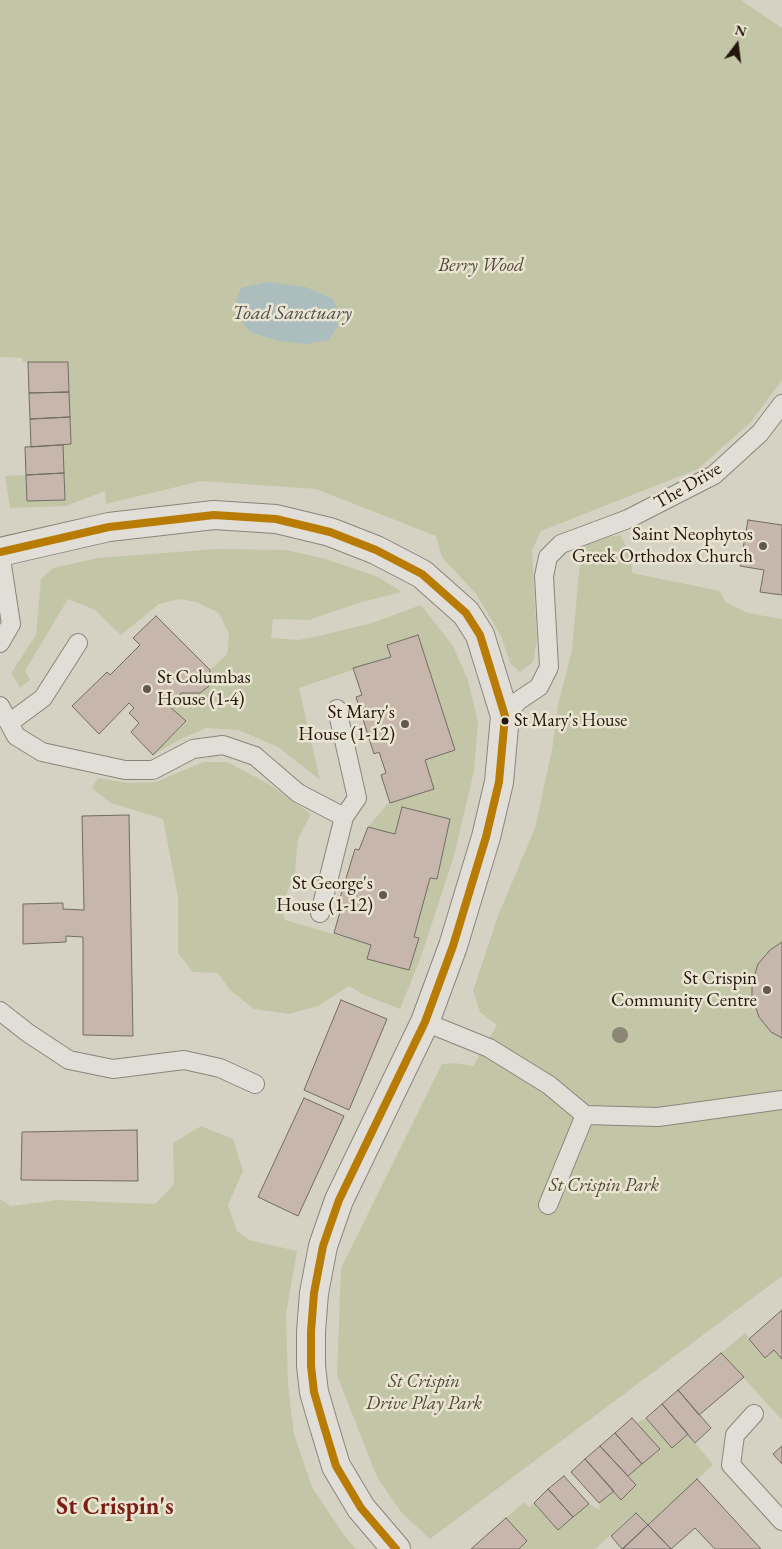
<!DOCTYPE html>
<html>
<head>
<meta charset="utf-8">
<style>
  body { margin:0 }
  #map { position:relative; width:782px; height:1549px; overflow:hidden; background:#d6d2c3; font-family:"EB Garamond",serif }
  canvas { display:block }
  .north { position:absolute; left:712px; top:20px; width:50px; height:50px; -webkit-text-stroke:4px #eae4d3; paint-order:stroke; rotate:15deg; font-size:14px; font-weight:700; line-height:20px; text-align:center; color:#25160d }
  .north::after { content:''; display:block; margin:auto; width:18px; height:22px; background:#25160d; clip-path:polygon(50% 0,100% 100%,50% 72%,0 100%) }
</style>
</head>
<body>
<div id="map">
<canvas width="782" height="1549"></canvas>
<div class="north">N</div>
</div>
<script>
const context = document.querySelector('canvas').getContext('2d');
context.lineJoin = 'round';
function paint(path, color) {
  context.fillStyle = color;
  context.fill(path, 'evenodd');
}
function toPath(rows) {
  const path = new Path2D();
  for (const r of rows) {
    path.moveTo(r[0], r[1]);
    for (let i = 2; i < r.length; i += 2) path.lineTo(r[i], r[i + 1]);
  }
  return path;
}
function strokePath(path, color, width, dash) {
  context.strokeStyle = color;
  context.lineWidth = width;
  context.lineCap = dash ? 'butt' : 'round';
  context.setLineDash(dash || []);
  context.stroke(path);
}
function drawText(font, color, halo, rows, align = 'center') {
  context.font = font + ' "EB Garamond",serif';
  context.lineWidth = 5;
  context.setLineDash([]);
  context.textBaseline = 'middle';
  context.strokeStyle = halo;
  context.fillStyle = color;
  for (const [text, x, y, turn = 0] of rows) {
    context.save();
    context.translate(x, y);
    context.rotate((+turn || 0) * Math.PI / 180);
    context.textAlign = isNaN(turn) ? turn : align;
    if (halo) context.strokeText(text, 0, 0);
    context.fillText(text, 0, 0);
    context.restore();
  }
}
paint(toPath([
  [0,0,741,0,782,28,782,380,751,422,698,469,541,531,532,551,537,640,533,662,520,672,510,663,501,636,476,594,442,557,436,536,316,489,201,481,106,504,105,491,66,506,10,508,5,476,26,475,65,500,63,445,71,444,68,362,23,362,22,358,0,357],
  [620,535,631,555,632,573,720,591,725,602,748,613,782,619,782,1276,430,1539,401,1512,377,1477,337,1375,341,1268,442,1064,455,1063,473,1066,497,1025,480,1012,473,991,498,916,535,828,552,750,558,705,572,650,581,550,592,540],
  [217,549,286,550,326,559,378,577,402,592,358,603,309,620,273,619,271,638,299,640,327,634,372,623,421,605,453,646,468,680,478,722,474,771,454,856,421,957,400,1009,362,994,349,986,318,1006,289,1014,254,1009,229,989,218,973,193,972,178,953,178,897,163,819,111,803,92,788,98,778,129,783,156,782,203,762,227,762,267,783,311,814,298,839,295,873,286,895,283,913,285,920,371,945,368,959,408,969,419,939,414,937,430,878,437,879,450,819,402,807,395,834,368,827,425,760,455,750,418,635,388,644,391,657,299,688,320,780,278,747,238,730,206,728,179,740,153,755,186,722,170,707,181,693,200,693,209,686,210,670,227,654,229,635,219,613,196,602,180,599,159,604,121,635,95,610,68,599,25,671,30,680,20,688,11,673,36,635,41,579,53,568,98,558],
  [201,1126,233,1139,243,1171,228,1205,237,1231,249,1240,297,1251,286,1314,288,1384,294,1434,312,1487,344,1535,356,1549,0,1549,0,1199,11,1206,57,1200,155,1204,174,1184,173,1143],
  [745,1333,765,1358,774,1350,782,1359,782,1420,721,1353],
  [646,1418,672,1448,688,1434,713,1465,648,1525,635,1513,595,1549,519,1549,527,1541,506,1518,524,1502,529,1507,534,1503,558,1530,589,1504,600,1510,599,1503,614,1491,621,1499,636,1486,628,1476,660,1449,636,1423]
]), '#c3c6a6');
paint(toPath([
  [267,282,306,287,333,299,339,314,337,327,329,340,307,344,278,341,250,332,241,320,236,302,241,288]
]), '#abbebd');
const building = toPath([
  [28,362,68,362,69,392,29,393,28,362],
  [69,392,70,417,30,419,29,393,69,392],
  [70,417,71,444,31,447,30,419,70,417],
  [63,445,64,473,26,475,25,447,63,445],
  [64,473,65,500,27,501,26,475,64,473],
  [748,520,782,525,782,595,760,592,764,570,740,566,748,520],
  [156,616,210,670,209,686,200,693,181,693,170,707,186,721,153,755,131,732,139,723,129,713,134,708,129,703,99,734,72,706,107,672,110,675,140,645,133,638,156,616],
  [418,635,455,750,425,760,434,789,390,803,381,775,386,773,379,752,374,754,356,697,362,695,353,668,391,657,387,645,418,635],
  [402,807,450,819,437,879,430,878,414,937,419,938,409,970,367,959,371,945,334,933,340,912,336,911,355,849,359,850,368,827,395,834,402,807],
  [129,815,133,1036,83,1035,83,937,66,936,66,942,23,944,23,904,63,903,63,909,84,910,82,816,129,815],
  [782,942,782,1038,771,1032,759,1017,752,997,752,983,758,964,770,950,782,942],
  [341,1000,387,1019,349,1110,304,1090,341,1000],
  [304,1098,344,1116,298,1216,258,1197,304,1098],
  [137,1130,138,1181,21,1180,22,1132,137,1130],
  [782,1310,782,1359,774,1350,765,1358,749,1339,782,1310],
  [721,1353,744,1377,699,1415,678,1390,721,1353],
  [678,1390,711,1428,695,1443,662,1404,678,1390],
  [662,1404,688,1434,672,1448,646,1418,662,1404],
  [632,1418,660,1449,642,1464,615,1433,632,1418],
  [615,1433,642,1464,628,1476,600,1446,615,1433],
  [600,1446,636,1485,621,1500,585,1459,600,1446],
  [782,1446,782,1464,773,1454,782,1446],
  [585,1459,614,1491,599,1503,571,1472,585,1459],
  [564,1476,589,1504,573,1517,548,1489,564,1476],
  [697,1479,761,1549,715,1549,695,1528,671,1549,648,1525,697,1479],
  [548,1489,573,1517,558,1530,534,1503,548,1489],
  [636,1513,648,1525,622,1549,611,1536,636,1513],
  [506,1518,527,1541,519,1549,471,1549,506,1518],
  [648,1525,671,1549,623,1549,648,1525]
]);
paint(building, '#c6b6ab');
strokePath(building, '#706c63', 1);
const lane = toPath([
  [0,643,11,624,0,552],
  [0,706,16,736,42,752,125,770,153,770,193,749,223,745,255,756,298,793,344,817],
  [505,716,518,701,539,687,549,667,544,576,548,557,561,544,628,519,714,475,760,433,782,404],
  [9,723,43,698,78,643],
  [320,913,344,817,357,798,337,709],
  [0,1011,28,1033,69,1060,113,1069,184,1060,220,1068,255,1084],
  [425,1022,489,1048,549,1085,585,1115,658,1117,782,1100],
  [548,1205,585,1115],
  [754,1414,735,1435,731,1465,782,1521]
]);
const street = toPath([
  [0,552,109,527,214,515,276,519,330,532,376,550,422,574,466,613,480,635,505,716,499,782,486,837,453,946,425,1022,339,1200,323,1246,314,1293,311,1332,311,1366,314,1392,323,1423,336,1466,361,1508,396,1549]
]);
strokePath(lane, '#89857c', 20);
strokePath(street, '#89857c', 30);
strokePath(lane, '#e1ded7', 18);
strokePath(street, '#e1ded7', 28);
strokePath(toPath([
  [0,552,109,527,214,515,276,519,330,532,376,550,422,574,466,613,480,635,505,716,499,782,486,837,453,946,425,1022,339,1200,323,1246,314,1293,311,1332,311,1366,314,1392,323,1423,336,1466,361,1508,396,1549]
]), '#b87b04', 8);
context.fillStyle = '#8c8674';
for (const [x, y] of [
  [620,1035]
]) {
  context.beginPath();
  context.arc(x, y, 8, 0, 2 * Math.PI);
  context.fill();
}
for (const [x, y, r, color] of [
  [763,546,5,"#63584d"],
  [147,689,5,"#63584d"],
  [505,721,4.5,"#25160d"],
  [405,724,5,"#63584d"],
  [383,895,5,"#63584d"],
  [767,990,5,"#63584d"]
]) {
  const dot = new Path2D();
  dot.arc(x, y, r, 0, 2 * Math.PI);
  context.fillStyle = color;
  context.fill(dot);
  strokePath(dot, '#eae4d3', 2);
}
drawText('18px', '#25160d', '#eae4d3', [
  ["St Mary's House",514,721]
], 'left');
drawText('italic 19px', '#504834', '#eae4d3', [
  ["Berry Wood",481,266],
  ["St Crispin Park",604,1186],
  ["St Crispin",424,1382],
  ["Drive Play Park",424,1404]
]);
drawText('19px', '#25160d', '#eae4d3', [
  ["The Drive",688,486,-30]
]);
drawText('19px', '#25160d', '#eae4d3', [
  ["Saint Neophytos",753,535],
  ["Greek Orthodox Church",753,557],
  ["St Columbas",157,678,"left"],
  ["House (1-4)",157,700,"left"],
  ["St Mary's",395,713],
  ["House (1-12)",395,735],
  ["St George's",373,884],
  ["House (1-12)",373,906],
  ["St Crispin",757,979],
  ["Community Centre",757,1001]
], 'right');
drawText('italic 20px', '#4d4e4a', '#eae4d3', [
  ["Toad Sanctuary",292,314]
]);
drawText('bold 24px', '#7a1f14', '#eae4d3', [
  ["St Crispin's",115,1507]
]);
</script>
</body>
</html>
